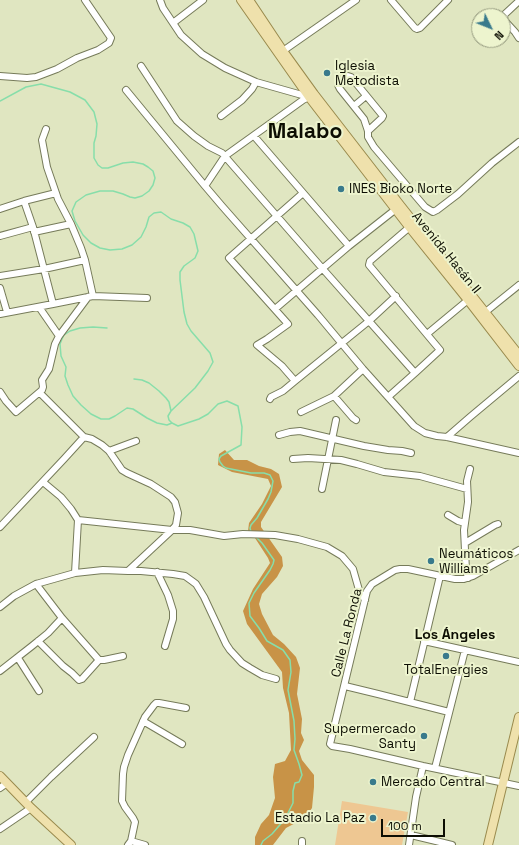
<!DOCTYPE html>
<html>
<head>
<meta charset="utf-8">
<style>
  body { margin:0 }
  #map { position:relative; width:519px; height:845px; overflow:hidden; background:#e0e6c1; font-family:"Space Grotesk",sans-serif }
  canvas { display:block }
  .north { position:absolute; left:471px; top:8px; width:40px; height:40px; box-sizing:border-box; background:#edf4ce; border:1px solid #93987d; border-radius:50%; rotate:133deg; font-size:11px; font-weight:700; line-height:16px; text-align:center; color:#0d0e03 }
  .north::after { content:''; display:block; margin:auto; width:14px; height:18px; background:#397a8c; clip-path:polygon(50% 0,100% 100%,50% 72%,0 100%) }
  .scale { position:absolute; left:381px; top:819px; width:64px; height:18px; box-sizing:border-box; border:2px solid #0d0e03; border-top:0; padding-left:5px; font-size:12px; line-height:14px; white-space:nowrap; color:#0d0e03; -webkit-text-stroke:3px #edf4ce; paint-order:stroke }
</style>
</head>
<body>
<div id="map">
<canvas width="519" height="845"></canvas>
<div class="north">N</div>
<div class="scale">100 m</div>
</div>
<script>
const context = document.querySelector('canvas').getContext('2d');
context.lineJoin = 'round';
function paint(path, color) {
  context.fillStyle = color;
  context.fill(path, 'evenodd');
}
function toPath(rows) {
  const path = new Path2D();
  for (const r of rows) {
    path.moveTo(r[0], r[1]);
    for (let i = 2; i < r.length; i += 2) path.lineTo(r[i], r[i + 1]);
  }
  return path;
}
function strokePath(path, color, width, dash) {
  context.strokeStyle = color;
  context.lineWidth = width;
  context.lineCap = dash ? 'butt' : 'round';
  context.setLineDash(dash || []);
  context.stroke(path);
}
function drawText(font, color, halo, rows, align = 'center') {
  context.font = font + ' "Space Grotesk",sans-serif';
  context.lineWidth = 4;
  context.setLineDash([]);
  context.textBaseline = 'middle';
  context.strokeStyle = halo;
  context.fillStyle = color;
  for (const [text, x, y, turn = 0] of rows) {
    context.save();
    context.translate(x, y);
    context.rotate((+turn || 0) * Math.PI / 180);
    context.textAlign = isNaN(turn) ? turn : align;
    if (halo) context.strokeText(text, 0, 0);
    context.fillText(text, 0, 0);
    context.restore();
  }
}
paint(toPath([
  [342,801,408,812,402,845,335,845]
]), '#eec792');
paint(toPath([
  [225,450,234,460,247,460,259,466,271,469,279,474,282,487,261,522,261,527,282,557,283,566,277,577,262,594,259,604,262,614,273,635,284,644,296,657,300,668,297,694,302,719,301,733,304,740,299,751,302,760,314,775,314,787,312,808,305,818,286,828,273,845,255,845,255,837,261,824,269,815,275,798,273,777,275,764,285,761,291,750,289,713,283,688,282,672,247,624,243,611,253,589,270,563,268,558,255,538,248,531,249,523,262,504,271,486,268,479,232,472,218,465,219,454]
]), '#c89347');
strokePath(toPath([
  [0,101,26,87,41,84,70,92,85,100,94,112,97,124,96,136,94,143,94,158,98,165,102,168,108,168,123,163,133,162,143,164,148,167,153,171,155,178,153,185,149,191,142,196,135,198,130,197,123,194,113,191,100,191,86,195,76,202,72,211,75,221,83,235,91,243,100,248,110,250,122,249,132,245,141,237,146,227,149,217,154,213,161,212,171,219,183,223,190,227,194,234,198,251,195,258,184,266,180,272,180,280,184,312,187,324,191,331,210,353,213,362,208,371,195,388,171,411,168,416,169,420,172,423,178,426,199,419,208,414,218,404,227,401,238,406,242,427,241,445,221,456,219,459,220,462,223,466,226,468,251,473,264,473,270,475,273,481,271,492,268,499,257,518,251,525,250,528,251,532],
  [107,328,93,327,80,328,70,331,64,335,62,339,60,344,61,356,66,367,65,376,68,385,73,396,81,405,91,414,101,419,109,419,115,416,127,408,133,409,147,418,157,423,167,425,172,423],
  [134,379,142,380,149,383,159,391,166,398,169,402,171,411],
  [255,536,262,543,274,560,273,564,270,570,254,593,249,603,250,616,259,628,267,641,283,650,290,660,291,672,288,690,294,721,295,739,294,750,299,764,302,775,299,782,295,783,293,791,293,803,285,819,272,834,263,841,261,845]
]), '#87deaa', 1.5);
const minor = toPath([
  [160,0,163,8,181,35,202,54,225,68,256,82,309,97],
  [391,0,415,28,417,29,420,28,448,0],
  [519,1,505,14,504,18,504,20,515,32,519,38],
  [173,23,203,0],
  [280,53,356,0],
  [141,66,177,121,194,136,208,146,222,153,322,268,415,373,388,397],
  [0,76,27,78,36,77,57,69,77,58,98,50,109,43,111,38,85,0],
  [126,90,205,186],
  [311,96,303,100,225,156,205,186,222,206,318,315,363,369,414,426,425,433,437,436,447,437,519,453],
  [354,106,366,96],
  [221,116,242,100,252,89,256,82],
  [46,129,42,140,47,167,58,199,71,224,81,248,85,260,93,296],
  [368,131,382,118,383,116,351,77,348,76,344,78,339,83,338,85,340,89,364,119,368,131,368,137,374,147,425,207,433,212,437,210,458,194,492,163,519,142],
  [254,136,349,246],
  [24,201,33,227,53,304],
  [0,209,24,201,56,193],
  [412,225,370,261,369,265,440,350,415,373],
  [34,232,71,224],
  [0,236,33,227],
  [0,276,44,269,85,260],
  [0,288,7,312],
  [39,307,59,336],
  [275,309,349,246,396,209],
  [0,314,53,304,93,296,147,298],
  [483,314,519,285],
  [427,334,468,300],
  [295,381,282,366,257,345,267,339,288,324,229,258,303,193],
  [0,392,6,401,16,412,42,390,43,387,42,380,49,369,55,344,59,336,88,297],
  [334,396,353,418,356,420],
  [270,399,271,397,283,391,295,381,369,321,396,296],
  [301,412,334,396,363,369],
  [279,435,290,432,300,431,364,446,388,450,402,451,411,453],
  [447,437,470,417,519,376],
  [109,451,136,441],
  [293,459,308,458,341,460,357,464,384,472,420,476,467,489],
  [43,482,61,497,71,509,78,520,75,573],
  [322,489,336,420],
  [448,515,458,521,465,523],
  [78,520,172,530,190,530,224,536,243,534,275,535,298,539,327,547,342,556,353,569,359,590,365,600],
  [0,527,64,459,84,437],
  [465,543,495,525,498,524],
  [519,550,473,576,464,579,455,579,408,569,400,569,395,570,372,584,367,591,330,744,332,746,350,749,423,766,519,786],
  [128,571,141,571,173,574,185,576,192,581,196,584,204,597,226,644,230,650,242,663,250,668,262,675,276,679],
  [157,572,168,595,173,611,173,619,165,646],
  [468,578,466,570,464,530,468,502,467,481,470,469],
  [36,584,62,618,99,660,104,660,123,656],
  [0,607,14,596,36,584,75,573,103,570,128,571,172,530,176,525,178,513,175,502,171,497,151,484,127,473,122,470,109,451,102,445,92,439,84,437,40,393],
  [38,641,63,666,72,673,79,680,82,679,99,660],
  [424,641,519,662],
  [18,658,39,691],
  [0,671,32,646,48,633,62,618],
  [345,686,378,694,449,712],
  [410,702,440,576],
  [143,721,182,744],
  [435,768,465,650],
  [0,788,7,783],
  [26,802,51,777,94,737],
  [0,829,31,808],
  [411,835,452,845],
  [131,841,145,845],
  [128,845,131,841,135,822,133,818,125,807,122,801,123,774,124,767,128,755,145,717,154,705,156,703,159,703,186,708],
  [302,845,302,841],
  [409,845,416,797,423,766]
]);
const major = toPath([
  [241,0,309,97,410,228,468,300,519,366],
  [249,0,283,51,314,94,400,205,519,355],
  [0,776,31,808,71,845],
  [488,845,519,717]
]);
strokePath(minor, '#767b5a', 8);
strokePath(major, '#998a4d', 10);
strokePath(minor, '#fff', 6);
strokePath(major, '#efe1ac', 8);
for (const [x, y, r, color] of [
  [327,73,4,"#397a8c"],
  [341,189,4,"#397a8c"],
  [431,561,4,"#397a8c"],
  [446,656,4,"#397a8c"],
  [424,736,4,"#397a8c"],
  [373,782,4,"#397a8c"],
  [373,818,4,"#397a8c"]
]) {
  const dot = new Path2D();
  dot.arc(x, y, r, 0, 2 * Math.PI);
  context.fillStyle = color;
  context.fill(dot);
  strokePath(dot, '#edf4ce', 1.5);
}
drawText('13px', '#0d0e03', '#edf4ce', [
  ["Iglesia",335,66],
  ["Metodista",335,81],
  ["INES Bioko Norte",349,189],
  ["Neumáticos",439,554],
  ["Williams",439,569],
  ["TotalEnergies",446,670,"center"],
  ["Supermercado",416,729,"right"],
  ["Santy",416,744,"right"],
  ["Mercado Central",381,782],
  ["Estadio La Paz",365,818,"right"]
], 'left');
drawText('13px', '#0d0e03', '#edf4ce', [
  ["Avenida Hasán II",446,253,51],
  ["Calle La Ronda",347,633,-76]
]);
drawText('bold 14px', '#0d0e03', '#edf4ce', [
  ["Los Ángeles",455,635]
]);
drawText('bold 21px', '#0d0e03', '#edf4ce', [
  ["Malabo",305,132]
]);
</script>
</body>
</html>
